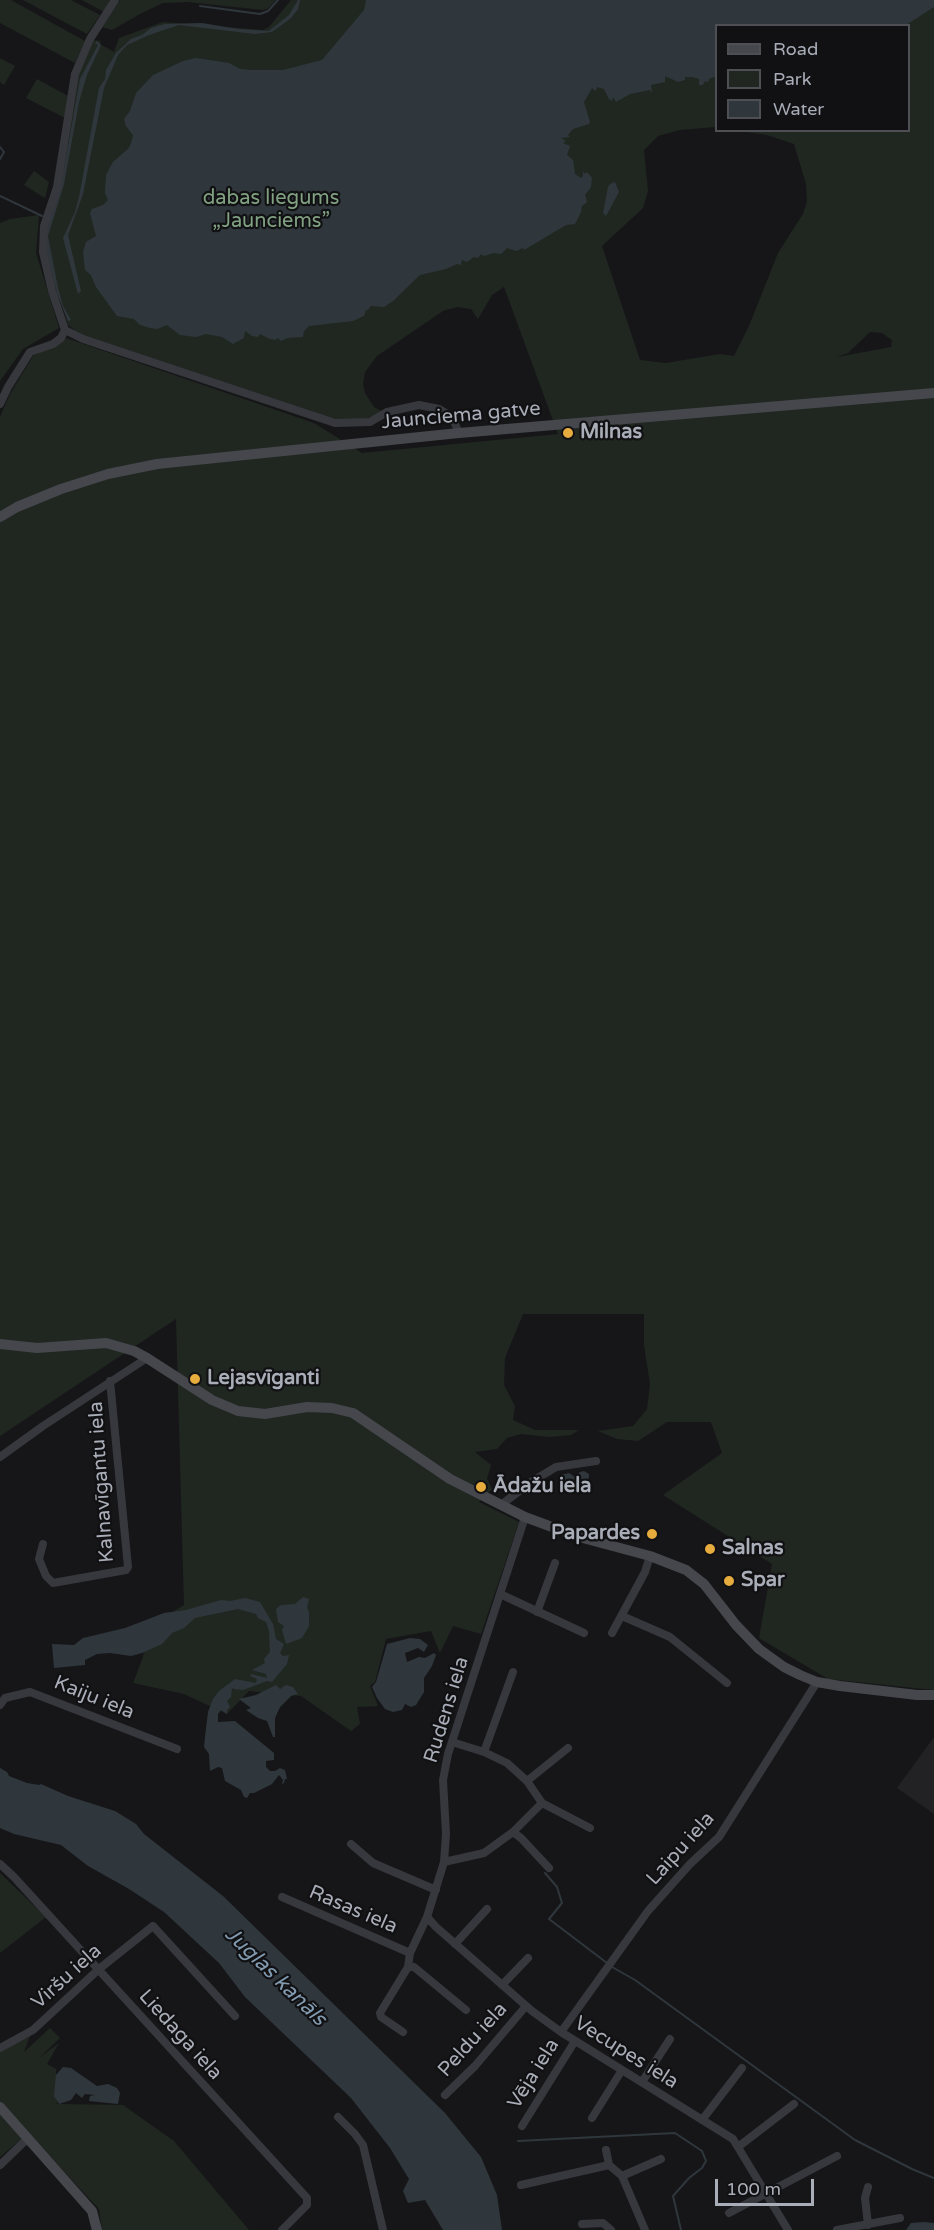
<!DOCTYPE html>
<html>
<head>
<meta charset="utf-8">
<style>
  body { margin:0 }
  #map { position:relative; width:934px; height:2230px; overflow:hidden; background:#161618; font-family:"Varela Round",sans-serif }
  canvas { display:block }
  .legend { position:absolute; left:715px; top:24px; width:195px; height:108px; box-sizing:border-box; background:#111113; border:2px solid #4e4f55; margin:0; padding:8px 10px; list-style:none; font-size:18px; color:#a9adb7 }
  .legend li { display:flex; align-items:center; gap:12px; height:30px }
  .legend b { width:30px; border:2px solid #4e4f55 }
  .scale { position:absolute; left:715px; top:2179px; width:99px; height:27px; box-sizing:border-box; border:3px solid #a9adb7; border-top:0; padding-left:8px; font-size:18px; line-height:21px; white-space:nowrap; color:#a9adb7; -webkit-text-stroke:4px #111113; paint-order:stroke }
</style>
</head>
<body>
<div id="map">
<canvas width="934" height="2230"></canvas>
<ul class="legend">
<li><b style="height:8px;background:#45474c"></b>Road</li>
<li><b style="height:16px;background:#202721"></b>Park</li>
<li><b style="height:16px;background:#2f373d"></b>Water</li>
</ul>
<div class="scale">100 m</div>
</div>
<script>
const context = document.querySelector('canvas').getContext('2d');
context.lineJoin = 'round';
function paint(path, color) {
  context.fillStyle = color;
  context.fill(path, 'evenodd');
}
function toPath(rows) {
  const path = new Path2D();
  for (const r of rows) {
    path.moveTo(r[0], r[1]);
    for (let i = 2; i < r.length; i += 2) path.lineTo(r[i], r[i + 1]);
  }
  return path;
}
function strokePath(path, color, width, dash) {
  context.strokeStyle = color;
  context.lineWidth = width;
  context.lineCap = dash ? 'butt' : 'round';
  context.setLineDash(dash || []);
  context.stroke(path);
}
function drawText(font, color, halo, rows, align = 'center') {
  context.font = font + ' "Varela Round",sans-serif';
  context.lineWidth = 4.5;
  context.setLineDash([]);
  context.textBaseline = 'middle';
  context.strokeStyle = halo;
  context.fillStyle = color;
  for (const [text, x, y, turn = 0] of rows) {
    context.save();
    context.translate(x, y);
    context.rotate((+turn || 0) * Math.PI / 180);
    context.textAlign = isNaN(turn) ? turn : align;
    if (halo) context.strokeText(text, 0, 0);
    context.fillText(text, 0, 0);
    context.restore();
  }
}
paint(toPath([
  [934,1737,934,1814,897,1788]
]), '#222225');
paint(toPath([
  [0,0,11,0,85,41,75,63,0,23],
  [23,0,71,0,100,15,87,34],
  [82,0,110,0,104,12],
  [120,0,276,0,267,9,263,10,187,2,163,3,142,13,112,30,102,27],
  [291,0,934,0,934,1690,828,1679,759,1638,772,1564,663,1495,722,1453,711,1422,667,1422,638,1441,617,1439,598,1431,633,1426,647,1409,650,1384,644,1345,644,1314,523,1314,505,1358,504,1385,515,1406,513,1420,535,1430,579,1430,571,1435,549,1437,521,1434,507,1438,497,1449,475,1452,491,1465,487,1479,492,1489,479,1502,519,1522,481,1634,453,1626,440,1653,431,1631,386,1639,375,1682,370,1686,378,1706,357,1707,360,1724,351,1731,301,1696,249,1691,227,1714,184,1694,133,1683,143,1657,148,1627,184,1605,176,1319,0,1436,0,417,10,394,33,356,66,338,314,423,362,453,558,434,504,287,492,295,478,319,471,309,457,307,443,311,377,356,365,372,363,384,365,393,374,407,383,412,363,420,343,422,81,335,68,325,44,247,73,82,92,40,101,41,100,44,114,52,119,38,163,22,263,30,269,27],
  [716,26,908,26,908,130,740,131,767,135,794,144,806,184,807,202,803,214,778,253,749,326,734,356,720,354,666,363,640,360,602,246,643,208,648,191,644,150,658,136,680,130,716,127],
  [870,332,882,333,889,338,892,340,891,347,837,357,848,353],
  [0,58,15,66,4,85,0,82],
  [37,79,68,96,65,118,26,98],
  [34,171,49,182,45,198,24,185],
  [39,215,36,253,59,328,23,349,0,381,0,223,10,219],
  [0,1873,46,1917,0,1953],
  [50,2028,60,2038,40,2057,59,2043,47,2064,56,2069,57,2104,123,2105,174,2141,249,2230,102,2230,99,2209,28,2133,0,2157,0,2051,30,2036,24,2052]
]), '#202721');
paint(toPath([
  [298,0,300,0,298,9,291,18,272,32,255,34,179,25,149,35,127,45,118,55,104,88,83,194,68,235,81,291,78,294,63,238,75,212,79,197,99,88,105,79,106,70,116,53,131,39,142,35,151,28,165,24,202,23,238,29,269,31,289,15],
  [366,0,934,0,934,7,906,25,716,26,716,78,714,77,709,79,708,82,705,81,703,85,699,85,699,79,692,77,685,77,685,80,678,82,665,76,665,82,651,85,652,93,650,90,630,94,616,102,613,97,612,101,609,99,604,89,597,87,596,91,592,88,584,102,590,122,589,124,573,129,568,135,570,137,561,138,566,141,563,143,570,146,567,155,573,160,575,174,581,178,583,176,583,171,585,174,587,172,592,178,591,187,585,195,587,202,582,206,581,212,575,224,566,225,524,250,523,248,516,251,507,248,501,254,494,253,484,256,481,254,478,258,474,257,467,262,462,260,461,265,457,264,446,269,420,275,393,301,384,307,371,306,368,310,366,310,364,316,353,321,309,326,304,331,303,337,287,338,281,341,278,338,275,340,270,339,260,334,258,337,252,336,245,331,244,338,233,344,222,337,206,334,196,337,180,335,167,325,157,329,150,328,140,325,134,319,117,316,96,287,91,275,85,270,83,252,86,242,96,236,90,213,92,209,103,205,108,200,105,193,106,175,113,162,129,148,132,140,133,135,126,126,124,119,130,111,136,93,153,75,183,61,196,58,229,63,240,69,251,70,283,70,322,60,364,10],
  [97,41,101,45,87,75,79,102,64,184,48,236,58,288,63,306,71,320,68,321,57,294,46,250,47,227,64,168,80,79,98,45,95,43],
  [615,182,619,192,606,216,603,213,608,187,610,184],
  [584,1471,589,1474,588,1486,583,1490,578,1491,561,1484,561,1475,569,1473,575,1477,580,1472],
  [303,1597,309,1599,307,1608,309,1612,309,1626,302,1638,286,1644,282,1630,284,1626,278,1622,276,1609,281,1605,295,1604],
  [245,1598,260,1602,273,1624,276,1639,284,1644,280,1653,283,1656,289,1655,287,1664,272,1682,267,1681,243,1690,234,1689,232,1688,231,1697,227,1701,230,1707,227,1710,227,1714,221,1710,218,1714,218,1722,235,1721,274,1753,274,1760,266,1761,266,1767,270,1771,275,1771,280,1768,285,1770,287,1779,285,1779,284,1783,282,1784,283,1780,279,1775,272,1784,254,1793,250,1793,247,1798,244,1797,241,1790,225,1781,222,1768,218,1767,210,1771,209,1754,204,1747,205,1737,208,1712,213,1699,219,1691,235,1679,256,1683,257,1679,250,1676,251,1674,267,1678,266,1674,252,1670,265,1663,264,1659,270,1652,269,1631,266,1622,258,1618,256,1614,238,1609,195,1618,184,1628,172,1633,162,1644,142,1653,131,1656,110,1653,97,1654,85,1660,85,1665,54,1668,52,1644,74,1645,83,1638,125,1628,164,1613,186,1610,221,1600,230,1601],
  [410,1638,420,1639,428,1645,424,1652,418,1648,405,1653,407,1662,419,1657,425,1658,434,1653,436,1655,432,1666,424,1678,424,1692,416,1705,411,1707,405,1704,402,1710,393,1712,385,1709,377,1698,372,1687,376,1682,387,1644],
  [276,1685,280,1689,286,1685,293,1687,298,1694,291,1696,280,1707,275,1718,275,1737,273,1737,267,1721,258,1718,246,1710,251,1708,239,1699,256,1695],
  [0,1768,7,1772,9,1776,27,1783,39,1785,41,1784,68,1796,115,1811,136,1824,144,1834,223,1896,445,2113,481,2157,497,2195,502,2230,443,2230,425,2200,408,2203,403,2191,409,2179,390,2148,351,2098,245,1997,219,1963,164,1912,129,1889,88,1866,61,1845,14,1834,0,1828],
  [63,2067,71,2068,97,2086,108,2084,117,2088,120,2093,118,2104,89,2101,90,2096,95,2095,85,2094,82,2098,76,2093,71,2100,59,2104,54,2096,56,2075],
  [924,2222,934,2223,934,2230,906,2230,911,2223]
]), '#2f373d');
strokePath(toPath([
  [200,6,260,14,268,11,278,0],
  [0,147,4,152,0,159],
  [0,196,42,216],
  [545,1873,557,1887,562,1903,549,1919,607,1963],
  [612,1967,635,1980,855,2140,912,2169,934,2178],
  [518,2141,675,2133,702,2151,706,2161,702,2168,689,2178,673,2196,681,2230]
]), '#2f373d', 2);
strokePath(toPath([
  [65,330,52,291,43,252,44,226,57,187,75,74,90,39,115,0],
  [0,404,8,387,30,352,53,344,61,338,65,330,83,339,335,423,370,422,387,412,419,405,439,409,452,417,459,433],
  [0,1457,43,1426,147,1358],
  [501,1505,531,1482,556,1467,596,1461],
  [43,1544,39,1559,46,1576,53,1583,126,1570,128,1567,110,1381],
  [500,1594,584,1633],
  [537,1612,555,1563],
  [622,1616,670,1637,727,1683],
  [612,1633,645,1572,650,1556],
  [0,1705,5,1698,30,1692,177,1749],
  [484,1752,513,1672],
  [527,1781,568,1748],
  [542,1803,590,1828],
  [513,1832,521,1838,549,1868],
  [351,1844,373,1863,436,1890],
  [444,1862,484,1853,513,1832,542,1803,527,1781,507,1763,484,1752,452,1742],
  [0,1864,14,1877,307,2198,307,2205,282,2230],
  [282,1897,410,1953],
  [427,1917,436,1927,532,2011,561,2032,733,2139,788,2230],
  [455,1944,487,1909],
  [408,1967,414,1967,466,2010],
  [502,1985,528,1958],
  [403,2032,381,2017,380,2013,408,1967,410,1953,427,1917,444,1862,446,1834,443,1780,448,1754,525,1517],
  [561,2032,648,1911,690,1864,719,1837,817,1682],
  [0,2048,33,2030,99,1969,153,1926,235,2016],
  [642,2082,670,2039],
  [445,2095,475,2066,526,2006],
  [338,2117,355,2134,363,2145,383,2230],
  [592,2118,622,2070],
  [702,2120,742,2068],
  [522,2126,575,2041],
  [738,2147,794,2104],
  [606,2150,609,2165],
  [0,2165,27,2139],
  [622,2176,661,2159],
  [521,2185,609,2165,622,2176,645,2230],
  [868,2187,865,2198,868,2225],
  [729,2213,837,2156],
  [582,2224,603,2223,611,2230],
  [837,2230,900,2218]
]), '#37383d', 8);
strokePath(toPath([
  [0,517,17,507,61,489,108,474,157,464,459,433,934,393],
  [0,1344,37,1348,106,1343,134,1351,147,1358,212,1400,238,1411,265,1414,307,1407,332,1408,353,1413,450,1479,525,1517,579,1537,650,1556,686,1570,704,1584,736,1625,759,1649,784,1667,800,1675,817,1682,840,1686,917,1695,934,1695],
  [0,2107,92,2211,97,2230]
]), '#45474c', 10);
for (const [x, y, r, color] of [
  [568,433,6,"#e7ac3e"],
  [195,1379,6,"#e7ac3e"],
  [481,1487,6,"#e7ac3e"],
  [652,1534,6,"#e7ac3e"],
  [710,1549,6,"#e7ac3e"],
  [729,1581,6,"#e7ac3e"]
]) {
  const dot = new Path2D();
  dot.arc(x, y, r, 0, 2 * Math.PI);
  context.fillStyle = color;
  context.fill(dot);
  strokePath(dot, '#111113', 2);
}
drawText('20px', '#81a182', '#111113', [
  ["dabas liegums",271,199],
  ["„Jaunciems”",271,222]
]);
drawText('20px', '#a9adb7', '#111113', [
  ["Jaunciema gatve",461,416,-5],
  ["Kalnavīgantu iela",102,1482,-94],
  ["Kaiju iela",94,1698,22],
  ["Rudens iela",447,1710,-73],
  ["Laipu iela",681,1849,-48],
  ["Rasas iela",353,1910,23],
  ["Viršu iela",67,1977,-42],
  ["Liedaga iela",180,2035,48],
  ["Peldu iela",473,2040,-48],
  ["Vecupes iela",626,2053,32],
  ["Vēja iela",534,2074,-58]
]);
drawText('bold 20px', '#a9adb7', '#111113', [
  ["Milnas",580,433],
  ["Lejasvīganti",207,1379],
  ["Ādažu iela",493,1487],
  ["Papardes",640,1534,"right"],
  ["Salnas",722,1549],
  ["Spar",741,1581]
], 'left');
drawText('italic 21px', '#829bb0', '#111113', [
  ["Juglas kanāls",275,1977,44]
]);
</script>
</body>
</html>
